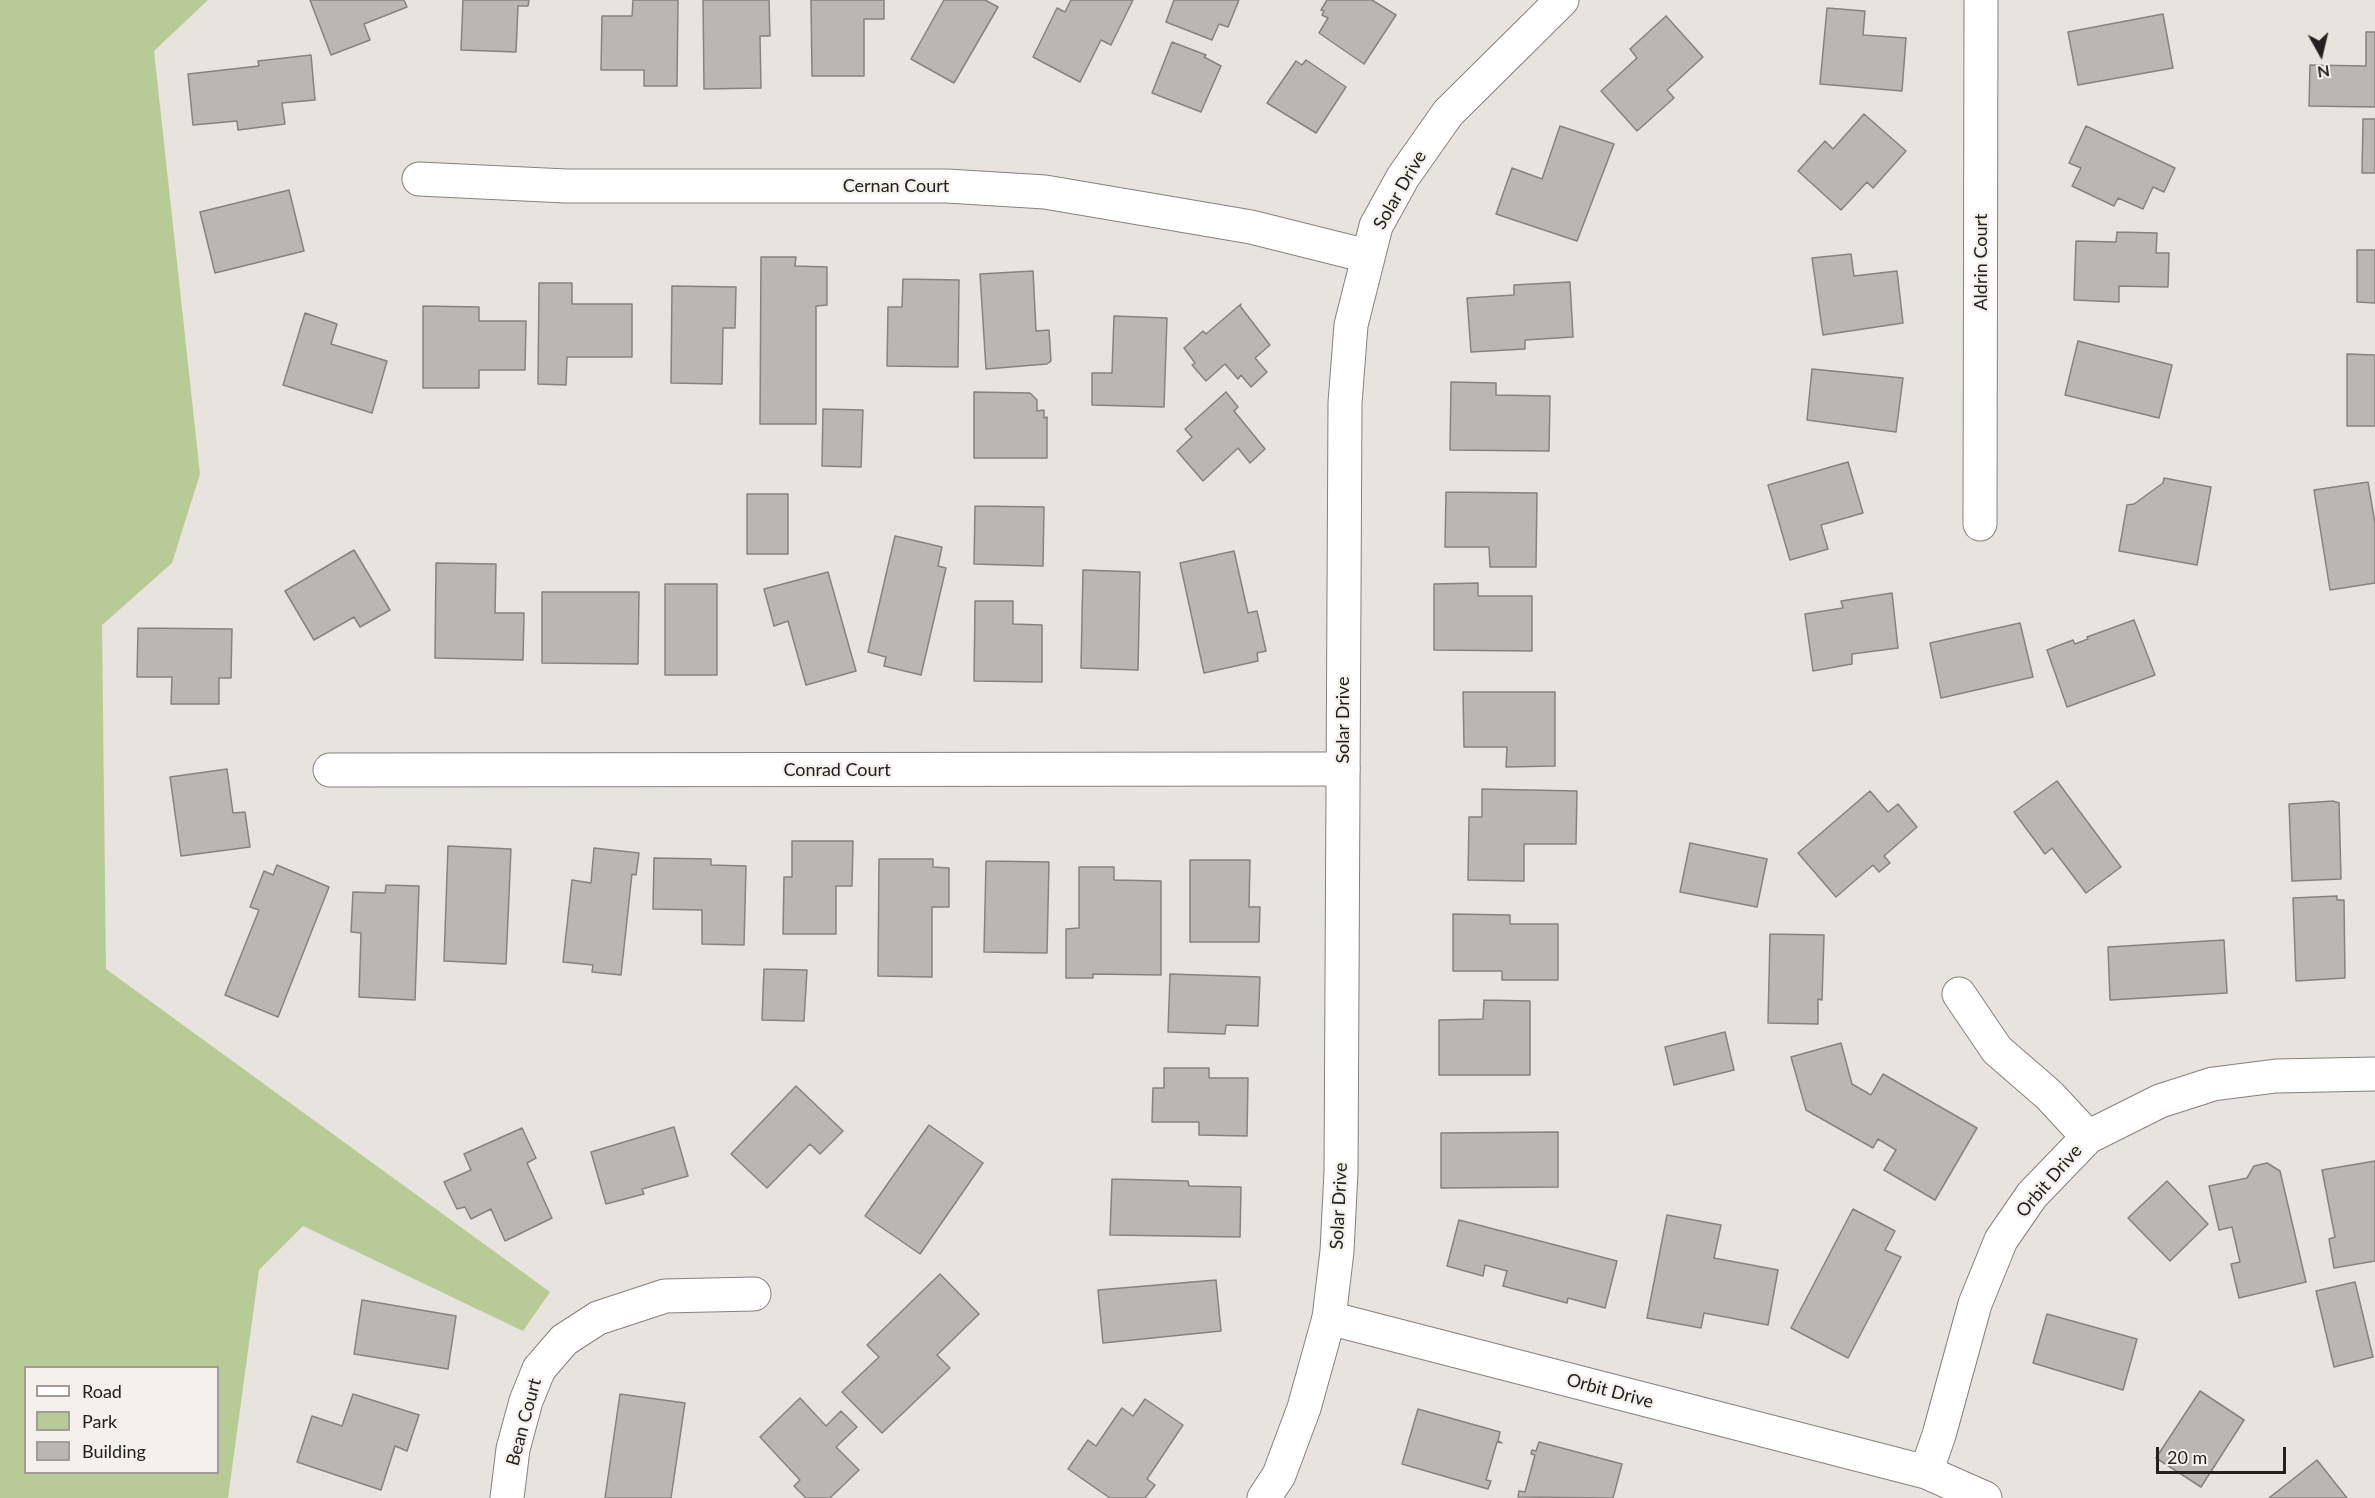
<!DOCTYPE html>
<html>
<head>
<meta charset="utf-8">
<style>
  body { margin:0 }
  #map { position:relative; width:2375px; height:1498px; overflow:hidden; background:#e7e3de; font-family:Lato,sans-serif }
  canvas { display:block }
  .legend { position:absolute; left:24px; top:1366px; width:195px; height:108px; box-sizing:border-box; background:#f4f0eb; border:2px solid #a09d99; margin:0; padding:8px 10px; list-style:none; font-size:18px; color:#22211f }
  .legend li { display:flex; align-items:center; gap:12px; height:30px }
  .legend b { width:30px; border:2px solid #a09d99 }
  .north { position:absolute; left:2291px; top:24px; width:60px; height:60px; -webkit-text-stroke:4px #f4f0eb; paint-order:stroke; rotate:172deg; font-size:16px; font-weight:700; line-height:24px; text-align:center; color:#22211f }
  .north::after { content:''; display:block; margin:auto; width:21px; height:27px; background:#22211f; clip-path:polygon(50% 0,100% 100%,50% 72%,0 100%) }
  .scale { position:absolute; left:2156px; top:1447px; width:130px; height:27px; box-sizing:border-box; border:3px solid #22211f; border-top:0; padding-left:8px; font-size:18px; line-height:21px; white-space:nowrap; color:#22211f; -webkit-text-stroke:4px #f4f0eb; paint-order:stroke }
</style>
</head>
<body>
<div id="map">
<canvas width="2375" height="1498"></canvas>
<ul class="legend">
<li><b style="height:8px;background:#fff"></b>Road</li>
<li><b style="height:16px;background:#b8cb96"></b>Park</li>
<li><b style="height:16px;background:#bab7b2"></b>Building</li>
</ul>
<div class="north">N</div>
<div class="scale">20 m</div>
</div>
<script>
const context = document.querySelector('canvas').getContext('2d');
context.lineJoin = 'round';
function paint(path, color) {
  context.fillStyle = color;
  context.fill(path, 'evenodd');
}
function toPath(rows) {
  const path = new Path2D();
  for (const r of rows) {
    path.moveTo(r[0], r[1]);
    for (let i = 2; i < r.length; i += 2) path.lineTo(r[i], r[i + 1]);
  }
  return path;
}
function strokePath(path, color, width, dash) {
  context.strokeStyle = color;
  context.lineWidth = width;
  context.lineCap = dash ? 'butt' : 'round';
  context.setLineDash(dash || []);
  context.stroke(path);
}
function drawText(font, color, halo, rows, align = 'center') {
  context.font = font + ' Lato,sans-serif';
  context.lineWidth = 4.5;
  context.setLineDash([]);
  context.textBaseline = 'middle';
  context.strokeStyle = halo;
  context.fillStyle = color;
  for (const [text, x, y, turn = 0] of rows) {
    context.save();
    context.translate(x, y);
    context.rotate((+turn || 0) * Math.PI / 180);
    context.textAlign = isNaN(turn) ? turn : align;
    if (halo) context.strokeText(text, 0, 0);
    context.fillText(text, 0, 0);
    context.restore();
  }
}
paint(toPath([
  [0,0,208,0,154,51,200,474,172,563,102,625,106,969,550,1292,523,1331,303,1226,259,1270,228,1498,0,1498],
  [26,1368,218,1368,218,1472,26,1472]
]), '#b8cb96');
const building = toPath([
  [310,0,404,0,407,7,364,24,370,40,331,55,310,0],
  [463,0,529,0,528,6,518,6,516,52,461,50,463,0],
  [633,0,678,0,677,86,644,86,644,70,601,70,602,16,632,16,633,0],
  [703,0,769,0,770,36,760,36,761,88,704,89,703,0],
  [811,0,884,0,884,19,864,19,864,76,812,76,811,0],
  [944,0,985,0,998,7,954,83,911,59,944,0],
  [1071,0,1133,0,1111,45,1101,40,1080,82,1033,57,1057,8,1065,12,1071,0],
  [1174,0,1239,0,1228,27,1219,24,1212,40,1166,22,1174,0],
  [1327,0,1372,0,1396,15,1364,64,1319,33,1328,18,1322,15,1324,11,1321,10,1327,0],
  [1827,8,1865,11,1863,35,1906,38,1902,91,1820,84,1827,8],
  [2163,14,2173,68,2078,85,2068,32,2163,14],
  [1666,16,1703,57,1667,90,1674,98,1637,131,1601,91,1637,58,1630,49,1666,16],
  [2366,32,2375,32,2375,107,2309,106,2310,65,2366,66,2366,32],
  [1172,42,1206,55,1204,57,1221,66,1201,112,1152,93,1172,42],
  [311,55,315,100,282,103,285,124,238,130,237,121,193,125,188,74,259,66,258,61,311,55],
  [1306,60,1346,87,1316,133,1267,103,1296,61,1302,65,1306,60],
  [1864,114,1906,151,1873,188,1867,182,1841,210,1798,171,1825,141,1833,149,1864,114],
  [2363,119,2375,119,2375,173,2362,173,2363,119],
  [1560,126,1614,144,1577,241,1496,214,1512,168,1542,179,1560,126],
  [2086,126,2175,168,2164,192,2153,187,2143,209,2118,198,2114,206,2072,186,2081,168,2069,163,2086,126],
  [289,190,304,251,215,273,200,212,289,190],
  [2117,232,2157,233,2156,253,2169,253,2168,287,2119,286,2119,302,2074,300,2076,241,2116,242,2117,232],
  [2357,250,2375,250,2375,303,2357,302,2357,250],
  [1851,254,1854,276,1897,271,1903,323,1823,335,1812,258,1851,254],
  [761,257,796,257,795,266,827,267,827,305,816,306,816,424,760,424,761,257],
  [1033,271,1036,331,1049,330,1051,361,1047,364,986,369,980,274,1033,271],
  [903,279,959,280,958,367,887,366,888,307,902,307,903,279],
  [1570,282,1573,337,1525,340,1525,349,1471,352,1467,298,1514,295,1514,285,1570,282],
  [539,283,572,283,572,304,632,304,632,357,567,357,566,385,538,384,539,283],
  [672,286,736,287,735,328,723,328,722,384,671,383,672,286],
  [1241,304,1240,306,1270,345,1255,358,1267,372,1251,387,1241,375,1238,379,1225,364,1206,381,1192,365,1195,363,1184,348,1203,331,1206,334,1241,304],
  [423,306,479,307,479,321,526,321,525,370,479,370,479,388,423,388,423,306],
  [305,313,337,324,331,344,387,361,372,413,283,385,305,313],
  [1114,316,1167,318,1164,407,1092,405,1092,373,1112,373,1114,316],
  [2078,341,2172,365,2159,418,2065,395,2078,341],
  [2347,354,2375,355,2375,426,2347,426,2347,354],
  [1812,369,1903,378,1896,432,1807,420,1812,369],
  [1451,382,1496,383,1496,395,1550,396,1549,451,1450,450,1451,382],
  [974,392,1030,393,1037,400,1037,411,1044,410,1044,418,1047,417,1047,458,974,458,974,392],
  [1226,392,1238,407,1234,411,1265,449,1250,463,1238,448,1203,481,1177,451,1192,437,1185,429,1226,392],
  [823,409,863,410,861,467,822,466,823,409],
  [1848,462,1863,513,1821,525,1828,549,1790,560,1768,485,1848,462],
  [2164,478,2211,487,2197,565,2119,551,2127,505,2134,504,2163,483,2164,478],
  [2368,482,2375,523,2375,583,2330,590,2314,490,2368,482],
  [1446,492,1537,493,1536,567,1490,567,1489,547,1445,547,1446,492],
  [747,494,788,494,788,554,747,554,747,494],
  [975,506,1044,507,1043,566,974,564,975,506],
  [895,536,942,547,938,566,946,568,921,675,884,666,886,657,868,652,895,536],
  [354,550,390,610,360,627,354,617,314,640,285,591,354,550],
  [1234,551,1248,613,1257,611,1266,651,1257,653,1258,661,1204,673,1180,563,1234,551],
  [436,563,496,564,495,613,524,613,523,660,435,658,436,563],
  [1083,570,1140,572,1138,670,1081,668,1083,570],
  [828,572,856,671,806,685,788,621,774,626,764,589,828,572],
  [1478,583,1478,596,1532,596,1532,651,1434,650,1434,584,1478,583],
  [665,584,717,584,717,675,665,675,665,584],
  [542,592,639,592,638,664,542,663,542,592],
  [1892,593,1898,648,1852,654,1852,664,1813,671,1805,614,1843,608,1841,601,1892,593],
  [975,601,1013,601,1013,624,1042,625,1042,682,974,681,975,601],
  [2134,620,2155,675,2067,707,2047,650,2073,640,2075,644,2088,639,2087,637,2134,620],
  [2020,623,2033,677,1941,698,1930,643,2020,623],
  [138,628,232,629,231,678,219,678,219,704,171,704,172,677,137,677,138,628],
  [1463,692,1555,692,1555,766,1506,767,1507,747,1464,747,1463,692],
  [227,769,233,813,245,812,250,847,181,856,170,777,227,769],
  [2057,781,2121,867,2086,893,2052,848,2045,854,2014,812,2057,781],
  [1482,789,1577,791,1576,844,1524,844,1524,881,1468,880,1469,817,1482,817,1482,789],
  [1870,791,1888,812,1898,804,1917,827,1884,856,1890,863,1879,872,1873,865,1836,897,1798,853,1870,791],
  [2333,801,2339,803,2341,879,2292,881,2289,804,2333,801],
  [792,841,853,841,852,886,836,886,836,934,783,934,784,877,792,877,792,841],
  [1690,843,1767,859,1757,907,1680,892,1690,843],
  [448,846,511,849,506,964,444,961,448,846],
  [594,848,639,853,636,875,632,874,621,975,592,972,593,965,563,962,572,880,591,883,594,848],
  [654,858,711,859,711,865,746,866,744,945,702,944,702,910,653,909,654,858],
  [879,859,933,859,933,867,949,868,949,907,932,907,932,977,878,976,879,859],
  [1190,860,1250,860,1249,907,1260,907,1259,942,1190,942,1190,860],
  [986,861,1049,862,1047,953,984,952,986,861],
  [277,865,329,887,278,1017,225,995,259,910,250,907,264,871,273,875,277,865],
  [1079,867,1114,867,1114,880,1161,881,1161,975,1093,974,1093,978,1066,978,1066,929,1079,928,1079,867],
  [386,885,419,886,415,1000,359,997,361,933,351,932,353,892,385,893,386,885],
  [2337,896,2337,900,2344,900,2345,978,2296,981,2293,898,2337,896],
  [1453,914,1510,915,1510,924,1558,924,1558,980,1502,980,1502,971,1453,971,1453,914],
  [1770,934,1824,935,1822,1000,1818,999,1818,1024,1768,1023,1770,934],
  [2224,940,2227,993,2110,1000,2108,947,2224,940],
  [764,969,807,970,804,1021,762,1020,764,969],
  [1170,974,1260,977,1258,1026,1226,1025,1225,1034,1168,1032,1170,974],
  [1484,1000,1530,1001,1530,1075,1439,1075,1439,1020,1483,1019,1484,1000],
  [1725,1032,1734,1070,1674,1085,1665,1047,1725,1032],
  [1841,1043,1852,1084,1871,1095,1883,1074,1977,1128,1935,1200,1884,1170,1896,1150,1878,1139,1873,1148,1806,1110,1791,1057,1841,1043],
  [1164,1068,1209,1068,1209,1078,1248,1078,1247,1136,1199,1135,1199,1122,1152,1122,1153,1088,1164,1088,1164,1068],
  [796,1086,843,1131,820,1154,810,1144,767,1188,731,1154,796,1086],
  [929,1125,983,1163,920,1254,865,1216,929,1125],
  [674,1127,688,1176,642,1189,644,1194,606,1204,591,1152,674,1127],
  [522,1128,536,1158,527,1163,552,1218,505,1241,491,1209,471,1219,465,1207,457,1209,444,1182,471,1170,464,1154,522,1128],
  [1558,1132,1558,1187,1441,1188,1441,1133,1558,1132],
  [2375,1161,2375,1261,2334,1268,2329,1239,2335,1237,2322,1170,2375,1161],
  [2267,1163,2280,1171,2306,1282,2239,1298,2231,1264,2240,1262,2232,1227,2219,1230,2209,1186,2247,1178,2254,1166,2267,1163],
  [1112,1179,1188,1181,1189,1186,1241,1187,1240,1237,1110,1235,1112,1179],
  [2167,1181,2208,1224,2170,1261,2128,1218,2167,1181],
  [1853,1209,1895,1231,1885,1250,1901,1257,1848,1358,1791,1328,1853,1209],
  [1667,1215,1721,1225,1714,1258,1778,1270,1768,1325,1704,1313,1701,1328,1647,1318,1667,1215],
  [1459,1220,1617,1261,1605,1308,1568,1298,1567,1303,1503,1286,1507,1271,1485,1265,1483,1276,1447,1266,1459,1220],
  [940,1274,979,1314,937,1355,950,1368,882,1433,842,1392,879,1357,867,1345,940,1274],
  [1216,1280,1221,1331,1103,1343,1098,1290,1216,1280],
  [2355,1282,2373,1357,2334,1367,2316,1291,2355,1282],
  [362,1300,456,1316,448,1369,354,1354,362,1300],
  [2047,1314,2137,1339,2123,1390,2033,1363,2047,1314],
  [2200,1391,2244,1420,2201,1487,2156,1458,2200,1391],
  [353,1394,419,1415,407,1451,395,1446,381,1490,297,1462,312,1416,342,1426,353,1394],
  [620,1394,685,1403,671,1498,605,1498,620,1394],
  [800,1398,826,1426,841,1411,857,1427,836,1447,859,1470,830,1498,806,1498,794,1486,800,1480,760,1437,800,1398],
  [1145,1399,1183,1425,1147,1479,1155,1485,1145,1498,1110,1498,1068,1469,1088,1440,1096,1446,1122,1408,1133,1416,1145,1399],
  [1418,1409,1500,1432,1498,1441,1502,1443,1497,1442,1486,1480,1491,1481,1488,1489,1402,1464,1418,1409],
  [1539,1442,1622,1464,1613,1498,1518,1497,1519,1491,1525,1492,1535,1455,1531,1454,1532,1450,1536,1451,1539,1442],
  [2317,1460,2347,1498,2269,1498,2317,1460]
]);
paint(building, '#bab7b2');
strokePath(building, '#86837e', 1.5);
const street = toPath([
  [419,179,566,186,947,186,1045,192,1251,227,1367,256],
  [1980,524,1981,0],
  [330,770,1343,769],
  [1959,994,1997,1050,2049,1095,2088,1137],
  [1329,1318,1926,1472,1985,1498],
  [1926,1472,1939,1435,1975,1304,2001,1240,2032,1195,2088,1137,2160,1101,2213,1084,2276,1076,2375,1074],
  [507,1498,513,1449,526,1401,539,1369,564,1340,598,1318,665,1296,754,1294]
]);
const secondary = toPath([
  [1264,1498,1279,1475,1304,1408,1329,1318,1337,1251,1341,1172,1345,403,1351,325,1376,226,1403,177,1448,113,1562,0]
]);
strokePath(street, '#85827d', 35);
strokePath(secondary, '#85827d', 35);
strokePath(street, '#fff', 33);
strokePath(secondary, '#fff', 33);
drawText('18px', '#22211f', '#f4f0eb', [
  ["Cernan Court",896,186],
  ["Solar Drive",1400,190,-60],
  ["Aldrin Court",1981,262,-90],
  ["Solar Drive",1343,720,-90],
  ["Conrad Court",837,770],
  ["Orbit Drive",2049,1181,-49],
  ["Solar Drive",1339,1206,-87],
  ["Orbit Drive",1610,1391,15],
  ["Bean Court",524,1422,-75]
]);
</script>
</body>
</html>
